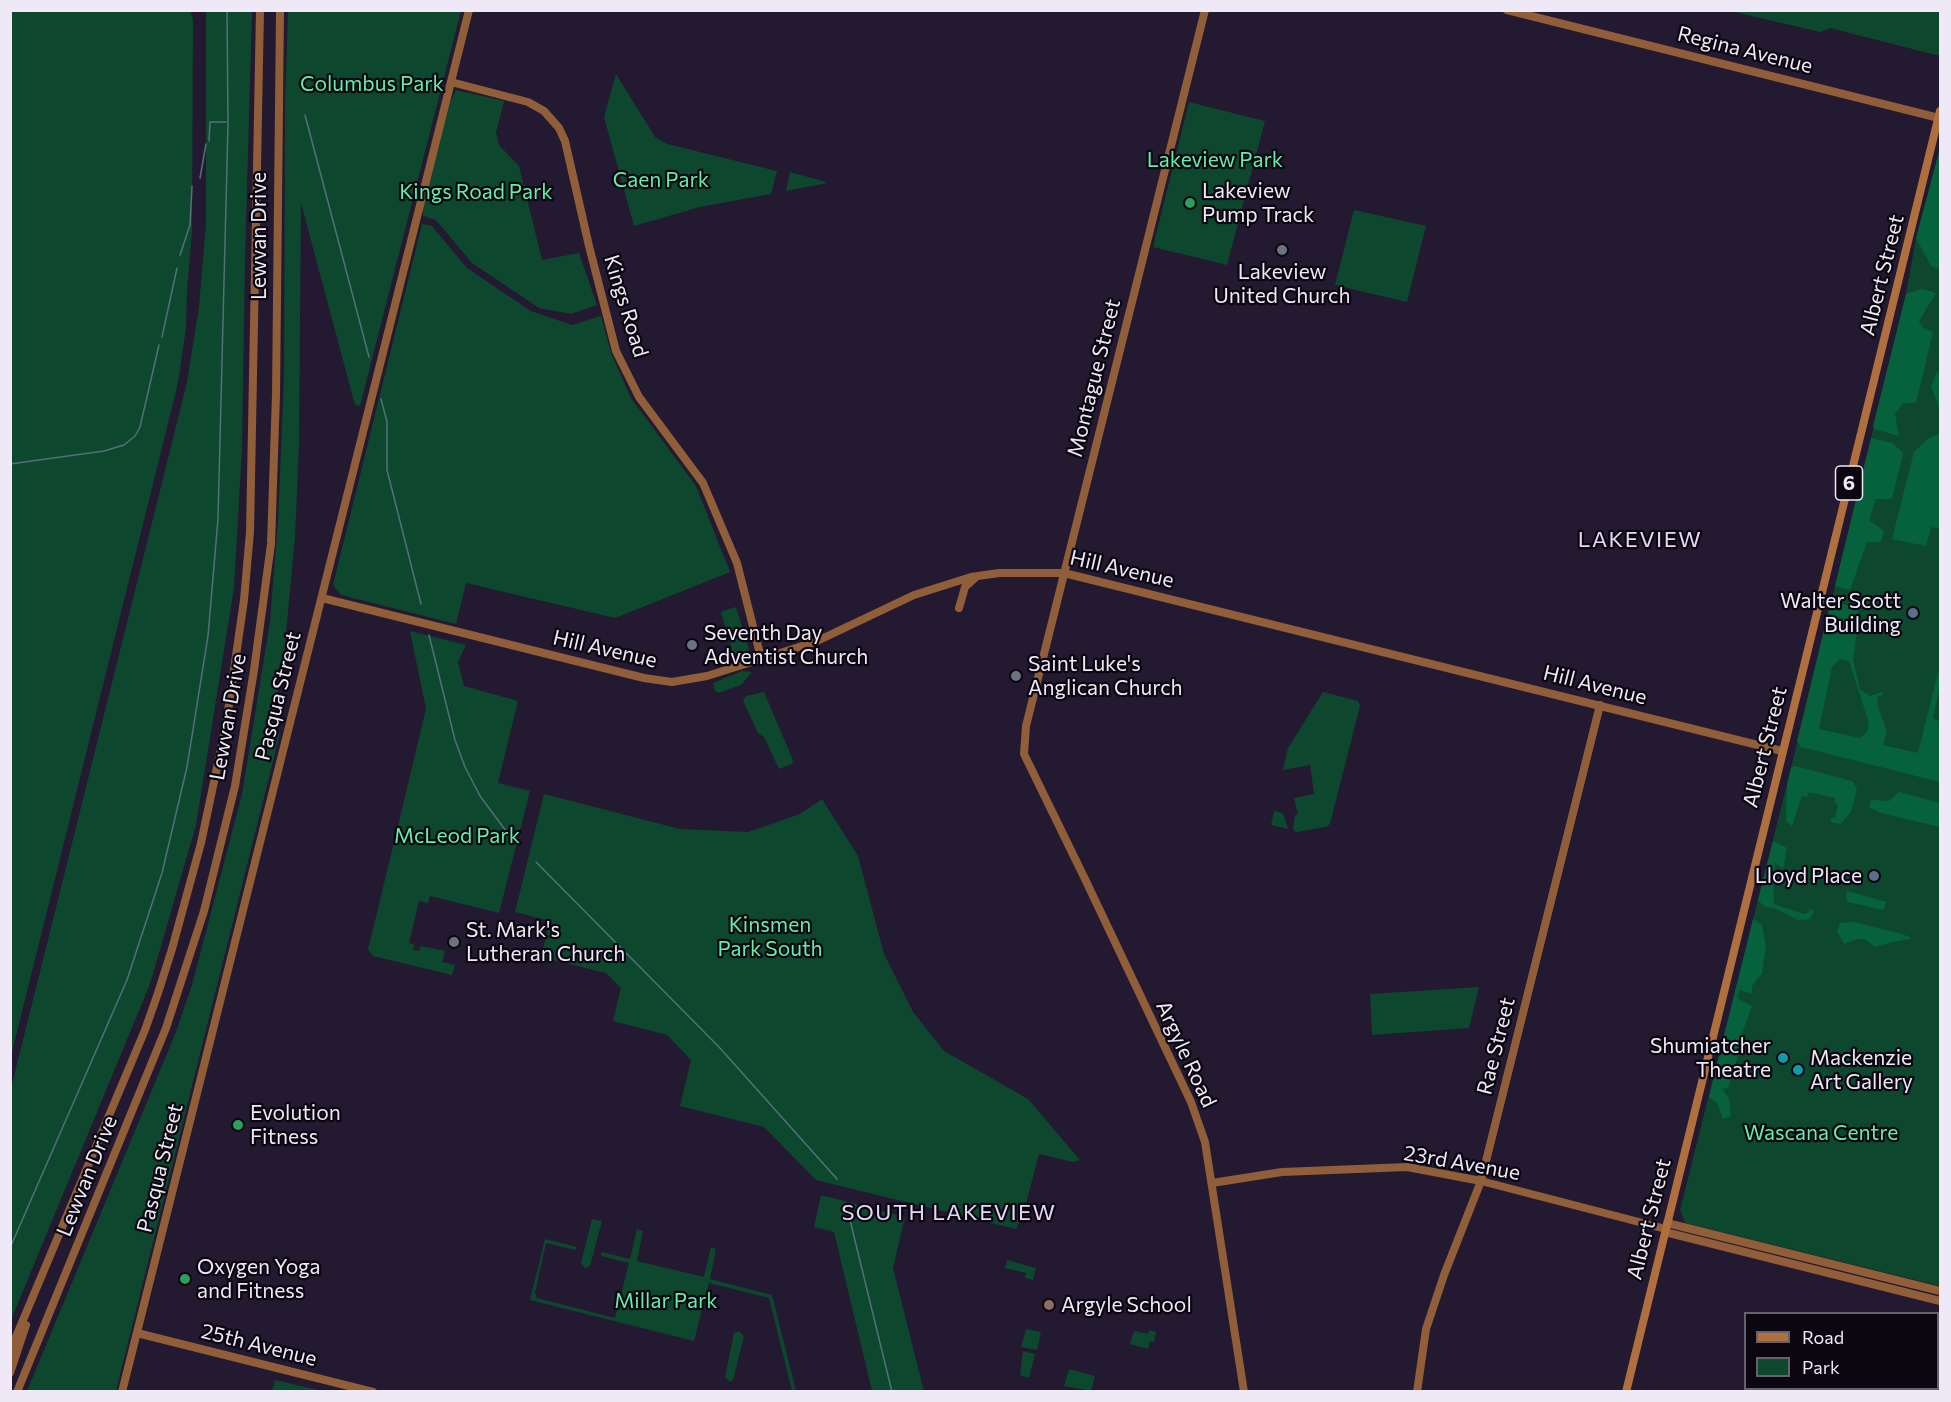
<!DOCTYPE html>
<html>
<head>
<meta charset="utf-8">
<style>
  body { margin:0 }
  #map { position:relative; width:1951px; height:1402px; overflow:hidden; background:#231930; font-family:Commissioner,sans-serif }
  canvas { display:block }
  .frame { position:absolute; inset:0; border:12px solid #eee8f7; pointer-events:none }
  .legend { position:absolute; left:1744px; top:1312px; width:195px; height:78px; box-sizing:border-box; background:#0b0710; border:2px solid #66616c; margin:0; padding:8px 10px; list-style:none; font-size:18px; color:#eee8f7 }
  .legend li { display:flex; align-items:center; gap:12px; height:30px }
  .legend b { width:30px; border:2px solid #66616c }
</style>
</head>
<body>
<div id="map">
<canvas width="1951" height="1402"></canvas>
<div class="frame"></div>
<ul class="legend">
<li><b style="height:8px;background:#b06f3f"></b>Road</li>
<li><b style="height:16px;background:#0d482e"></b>Park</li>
</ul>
</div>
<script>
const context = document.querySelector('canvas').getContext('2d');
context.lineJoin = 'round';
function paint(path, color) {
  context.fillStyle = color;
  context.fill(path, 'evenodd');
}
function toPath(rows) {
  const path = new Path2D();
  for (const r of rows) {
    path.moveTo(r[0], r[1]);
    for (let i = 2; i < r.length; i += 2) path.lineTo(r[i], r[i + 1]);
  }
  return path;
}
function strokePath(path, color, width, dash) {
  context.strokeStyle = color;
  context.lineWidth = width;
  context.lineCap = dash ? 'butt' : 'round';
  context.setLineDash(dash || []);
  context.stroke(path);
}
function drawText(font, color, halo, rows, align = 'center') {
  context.font = font + ' Commissioner,sans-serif';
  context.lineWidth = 4.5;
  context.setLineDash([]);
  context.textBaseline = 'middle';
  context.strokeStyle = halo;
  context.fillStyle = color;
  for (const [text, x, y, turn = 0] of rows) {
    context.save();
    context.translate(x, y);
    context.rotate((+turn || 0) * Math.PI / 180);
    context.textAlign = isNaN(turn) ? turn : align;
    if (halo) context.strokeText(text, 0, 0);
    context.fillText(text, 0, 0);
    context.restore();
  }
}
paint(toPath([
  [11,10,190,10,193,19,192,232,187,290,186,328,178,383,11,1056],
  [206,11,252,11,245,259,242,449,234,588,196,825,150,984,11,1320,11,1088,187,382,199,307,206,223],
  [288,11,461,11,360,406,355,405,301,203,299,443,295,537,285,644,272,730,280,733,116,1391,27,1391,176,1032,192,985,242,794,270,622,278,521,284,377,285,103],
  [1730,11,1940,11,1940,56,1830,28,1820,32],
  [616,74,655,137,667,144,777,171,771,194,700,207,634,226,604,117],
  [456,90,504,101,496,133,499,145,519,166,542,260,579,253,597,305,571,314,539,308,472,263,436,220,423,216,423,206,450,103],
  [1189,102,1265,121,1227,265,1153,247],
  [1940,148,1940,1286,1685,1223,1680,1210,1791,768,1906,294,1916,238],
  [790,172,826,182,827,183,786,191],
  [1354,210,1426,226,1407,302,1335,285],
  [422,224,432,226,467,268,531,311,572,325,601,316,611,353,631,398,696,486,730,572,615,618,466,583,456,624,341,595,333,585],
  [736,607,749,650,748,654,735,660,721,612],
  [410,631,466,645,458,662,464,686,518,701,498,783,530,791,499,913,430,896,428,903,419,901,409,943,414,944,413,950,419,951,421,946,445,951,442,962,455,965,452,975,373,956,368,950,426,709],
  [742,671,752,672,741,685,719,693,715,691,713,683],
  [764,692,793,760,792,764,779,769,764,737,758,733,743,701,746,696],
  [1323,692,1358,701,1360,706,1330,824,1326,827,1296,832,1293,829,1295,815,1298,814,1294,798,1314,794,1310,765,1283,770,1288,748],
  [544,794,680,829,748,832,800,814,822,799,858,856,884,954,913,1012,944,1051,1028,1099,1080,1160,1073,1162,1039,1154,1024,1211,1016,1229,816,1180,764,1127,680,1106,691,1060,667,1035,613,1021,621,988,606,973,541,957,550,921,515,912],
  [1274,811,1283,813,1288,829,1271,825],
  [1479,987,1469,1028,1372,1035,1370,994],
  [821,1195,905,1217,893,1268,924,1391,872,1391,834,1232,814,1227],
  [592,1219,602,1221,590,1266,585,1268,581,1263],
  [637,1229,643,1231,637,1261,704,1277,711,1247,716,1249,710,1279,772,1295,796,1391,792,1391,769,1298,709,1283,694,1341,530,1300,545,1239,577,1247,576,1250,546,1243,535,1293,537,1298,615,1318,629,1263,601,1256,602,1252,630,1259],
  [1007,1260,1036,1268,1033,1280,1025,1278,1026,1273,1005,1268],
  [1026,1329,1041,1332,1037,1350,1021,1347],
  [1149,1330,1156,1332,1154,1342,1150,1341,1148,1349,1130,1344,1134,1331,1148,1334],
  [739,1331,744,1336,733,1380,730,1382,725,1377,734,1333],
  [1023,1351,1035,1354,1029,1378,1020,1375],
  [1069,1369,1095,1376,1091,1391,1064,1386],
  [275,1380,323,1391,272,1391]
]), '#0d482e');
paint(toPath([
  [1940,148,1940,269,1931,266,1916,238],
  [1922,289,1936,293,1919,321,1922,327,1933,332,1916,403,1903,403,1895,414,1899,436,1874,429,1873,426,1906,294],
  [1937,372,1940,373,1940,410,1931,387],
  [1940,433,1940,529,1931,527,1926,546,1892,539,1914,452,1929,438],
  [1871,438,1892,443,1903,453,1892,499,1876,499,1869,520,1884,531,1881,542,1867,542,1850,590,1835,586],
  [1831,601,1859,608,1854,624,1857,632,1853,660,1860,690,1870,696,1882,692,1883,695,1878,696,1877,704,1887,731,1883,745,1918,753,1938,673,1940,675,1940,686,1933,718,1940,722,1940,782,1801,747,1797,741],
  [1840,659,1849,661,1869,723,1867,732,1860,738,1819,729,1832,667],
  [1795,766,1852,781,1857,788,1851,812,1840,824,1830,822,1832,818,1835,818,1838,804,1835,803,1835,798,1809,792,1807,797,1802,796,1792,826,1786,821,1787,784,1791,768],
  [1899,792,1940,803,1940,827,1881,813,1869,807,1871,800,1889,801],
  [1773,841,1787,848,1783,869,1775,863,1773,877,1774,904,1804,914,1808,913,1810,909,1814,911,1810,919,1798,920,1774,908,1765,907,1758,900],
  [1847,891,1887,902,1883,910,1848,902,1846,899],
  [1753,919,1762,925,1766,946,1762,973,1752,986,1752,994,1740,990,1737,998,1752,1006,1741,1036,1738,1056,1728,1088,1722,1089,1729,1099,1731,1116,1723,1119,1717,1103,1709,1097],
  [1854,922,1899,933,1910,937,1910,939,1892,942,1875,947,1865,939,1857,939,1844,944,1837,931,1840,923]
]), '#06623d');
strokePath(toPath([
  [305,115,369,357],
  [209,141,210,122,226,122],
  [200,178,206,144],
  [180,255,190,225,192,186],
  [162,337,177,268],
  [381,399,387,422,387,470,421,604],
  [10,464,104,451,124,445,135,436,140,427,159,345],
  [429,635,455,740,465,767,480,796,509,835],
  [536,862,719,1047,837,1179],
  [850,1220,892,1392],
  [10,1248,127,980,162,873,187,767,208,636,218,519,228,124,227,10]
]), '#556e7c', 1.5);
strokePath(toPath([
  [1205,10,1026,726,1024,754,1084,877,1191,1102,1205,1142,1244,1392],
  [1507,10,1939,118],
  [451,82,528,102,544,111,559,128,565,141,589,246,616,351,639,397,703,483,737,563,761,658],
  [322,598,644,678,672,682,707,676,815,642,914,595,971,577,999,573,1064,573,1782,751],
  [959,608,965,587,976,577],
  [1212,1183,1282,1172,1407,1167,1481,1181,1666,1229],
  [1667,1223,1940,1291],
  [1665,1232,1940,1301],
  [137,1333,373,1392],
  [10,1351,145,1030,158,993,172,949,201,843,226,725,244,600,250,532,260,10],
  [10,1373,26,1325],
  [17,1392,166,1028,204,911,235,786,254,670,271,544,276,395,280,10],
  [122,1392,469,10],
  [1417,1392,1426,1329,1444,1275,1481,1181,1600,705]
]), '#915e3a', 8);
strokePath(toPath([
  [1626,1392,1940,111]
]), '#b06f3f', 8);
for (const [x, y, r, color] of [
  [1190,203,6,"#2e9e5b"],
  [1282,250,6,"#6b7280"],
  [1913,613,6,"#5c6f8a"],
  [692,645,6,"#6b7280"],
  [1016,676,6,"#6b7280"],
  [1874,876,6,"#5c6f8a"],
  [454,942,6,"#6b7280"],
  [1783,1058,6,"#0f9aa8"],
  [1798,1070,6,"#0f9aa8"],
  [238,1125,6,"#2e9e5b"],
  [185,1279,6,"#2e9e5b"],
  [1049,1305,6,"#8d6e63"]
]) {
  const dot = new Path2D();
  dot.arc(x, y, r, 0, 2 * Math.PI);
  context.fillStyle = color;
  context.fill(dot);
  strokePath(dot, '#0b0710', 2);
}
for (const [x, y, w] of [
  [1849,483,27]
]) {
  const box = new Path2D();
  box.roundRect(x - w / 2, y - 17, w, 34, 4.5);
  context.fillStyle = '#0b0710';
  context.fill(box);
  strokePath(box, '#eee8f7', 1.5);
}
drawText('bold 20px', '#eee8f7', null, [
  ["6",1849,483]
]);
drawText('21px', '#eee8f7', '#0b0710', [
  ["Regina Avenue",1745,50,14],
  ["Lewvan Drive",259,236,-90],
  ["Albert Street",1882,275,-76],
  ["Kings Road",626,306,73],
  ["Montague Street",1094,378,-76],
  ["Hill Avenue",1122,569,13],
  ["Hill Avenue",605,649,13],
  ["Hill Avenue",1595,685,14],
  ["Pasqua Street",278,696,-76],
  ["Lewvan Drive",228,717,-80],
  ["Albert Street",1765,747,-76],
  ["Rae Street",1496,1046,-76],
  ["Argyle Road",1186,1054,65],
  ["23rd Avenue",1462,1163,10],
  ["Pasqua Street",160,1168,-76],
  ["Lewvan Drive",87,1176,-68],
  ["Albert Street",1649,1219,-76],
  ["25th Avenue",259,1345,14]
]);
drawText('21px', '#66edaa', '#0b0710', [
  ["Columbus Park",372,84],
  ["Lakeview Park",1215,160],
  ["Caen Park",661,180],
  ["Kings Road Park",476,192],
  ["McLeod Park",457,836],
  ["Kinsmen",770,925],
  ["Park South",770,949],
  ["Wascana Centre",1821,1133],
  ["Millar Park",666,1301]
]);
drawText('21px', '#eee8f7', '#0b0710', [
  ["Lakeview",1202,191],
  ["Pump Track",1202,215],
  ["Lakeview",1282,272,"center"],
  ["United Church",1282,296,"center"],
  ["Walter Scott",1901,601,"right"],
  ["Building",1901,625,"right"],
  ["Seventh Day",704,633],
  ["Adventist Church",704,657],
  ["Saint Luke's",1028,664],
  ["Anglican Church",1028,688],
  ["Lloyd Place",1862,876,"right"],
  ["St. Mark's",466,930],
  ["Lutheran Church",466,954],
  ["Shumiatcher",1771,1046,"right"],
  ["Theatre",1771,1070,"right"],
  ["Mackenzie",1810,1058],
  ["Art Gallery",1810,1082],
  ["Evolution",250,1113],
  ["Fitness",250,1137],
  ["Oxygen Yoga",197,1267],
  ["and Fitness",197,1291],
  ["Argyle School",1061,1305]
], 'left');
context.letterSpacing = '1.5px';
drawText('22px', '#e5d8f7', '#0b0710', [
  ["LAKEVIEW",1640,540],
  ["SOUTH LAKEVIEW",949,1213]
]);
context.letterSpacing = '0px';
</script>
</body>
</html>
